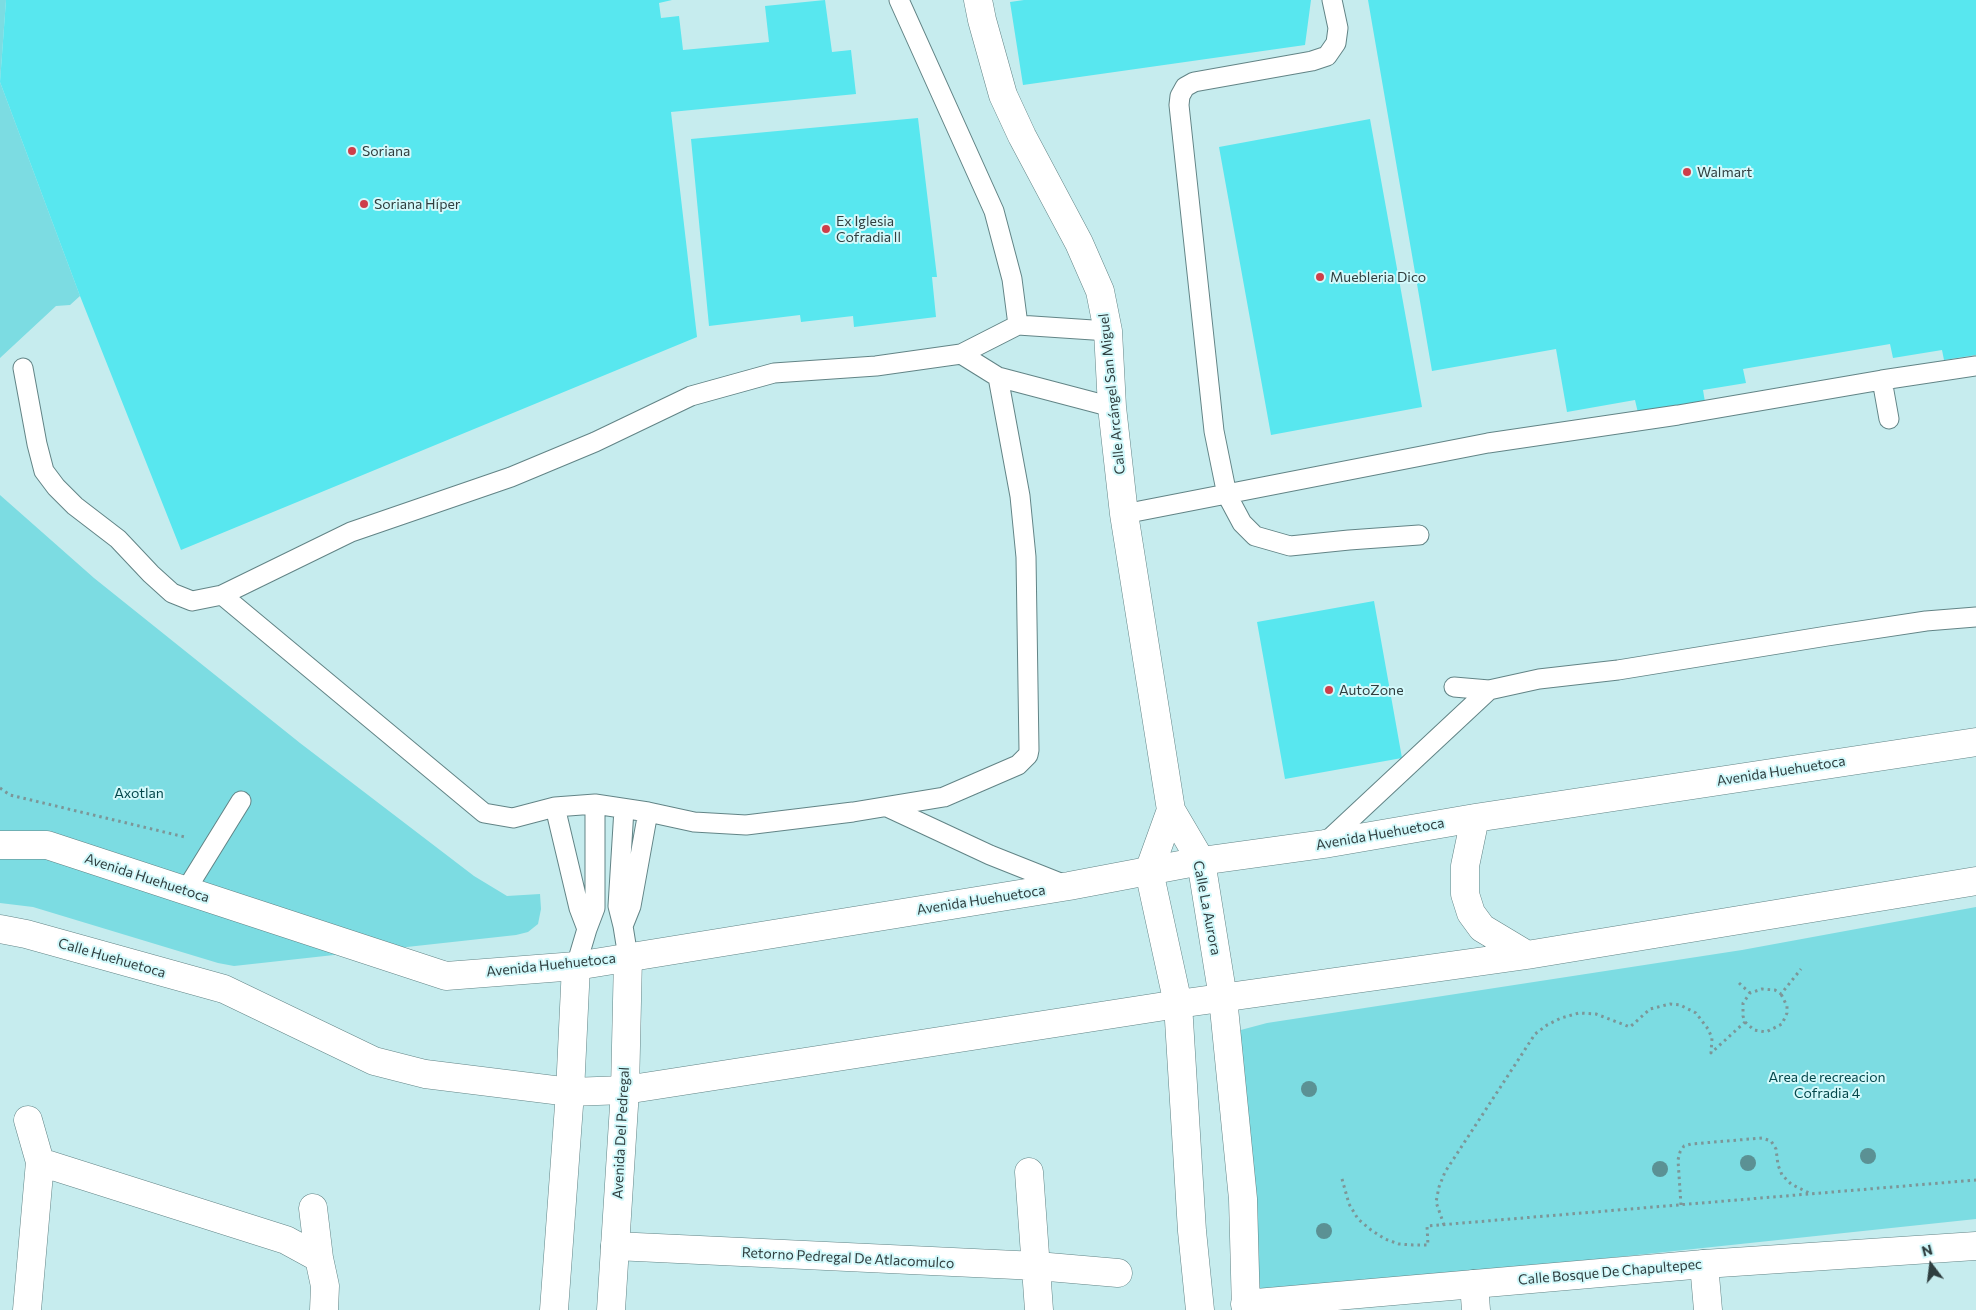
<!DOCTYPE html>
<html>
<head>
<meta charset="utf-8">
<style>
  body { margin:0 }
  #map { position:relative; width:1976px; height:1310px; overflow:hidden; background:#c6ecee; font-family:Commissioner,sans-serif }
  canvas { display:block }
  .north { position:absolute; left:1906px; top:1240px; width:50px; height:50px; -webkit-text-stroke:4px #d3f9fb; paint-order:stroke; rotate:345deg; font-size:14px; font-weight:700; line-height:20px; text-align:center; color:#2f3e3f }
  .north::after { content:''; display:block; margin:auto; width:18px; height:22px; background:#2f3e3f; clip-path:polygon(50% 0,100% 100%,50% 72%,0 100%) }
</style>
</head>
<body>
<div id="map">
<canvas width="1976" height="1310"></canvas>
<div class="north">N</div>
</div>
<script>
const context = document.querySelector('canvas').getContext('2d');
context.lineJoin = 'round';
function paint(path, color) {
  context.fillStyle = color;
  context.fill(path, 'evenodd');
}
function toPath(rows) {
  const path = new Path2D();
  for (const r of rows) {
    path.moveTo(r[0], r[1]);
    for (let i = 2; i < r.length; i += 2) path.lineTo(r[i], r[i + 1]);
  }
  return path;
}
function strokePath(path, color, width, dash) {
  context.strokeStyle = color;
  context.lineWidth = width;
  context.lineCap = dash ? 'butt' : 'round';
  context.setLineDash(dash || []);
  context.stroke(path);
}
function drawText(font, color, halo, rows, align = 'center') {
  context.font = font + ' Commissioner,sans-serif';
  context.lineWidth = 4;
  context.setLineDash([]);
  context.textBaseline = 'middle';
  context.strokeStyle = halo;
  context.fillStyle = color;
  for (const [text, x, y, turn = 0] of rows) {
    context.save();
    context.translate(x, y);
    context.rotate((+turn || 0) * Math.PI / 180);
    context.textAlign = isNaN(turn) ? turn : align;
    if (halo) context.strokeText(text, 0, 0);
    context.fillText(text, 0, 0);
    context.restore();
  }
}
paint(toPath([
  [0,0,6,0,0,82,80,296,70,305,56,306,0,358],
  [0,495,94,578,300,743,474,876,507,896,540,894,541,909,538,924,528,932,516,935,234,966,218,963,33,907,0,903],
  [1976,907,1976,1219,1260,1295,1237,1031,1267,1023,1742,950]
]), '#7cdce2');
paint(toPath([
  [6,0,672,0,659,3,661,18,679,16,683,50,769,42,765,6,825,0,832,52,851,50,856,94,671,112,697,337,181,550,80,296,0,82],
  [1024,0,1311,0,1305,45,1023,85,1010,2],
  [1368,0,1976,0,1976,355,1944,360,1942,350,1893,358,1890,344,1743,369,1746,383,1703,390,1705,402,1638,413,1635,400,1567,412,1556,349,1432,371],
  [918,118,937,277,932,277,936,317,854,327,853,316,801,322,800,315,709,326,691,139],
  [1370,119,1422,407,1271,435,1219,147],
  [1374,601,1402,758,1285,779,1257,622]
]), '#58e7ef');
const service = toPath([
  [899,0,994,211,1012,279,1018,325],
  [1332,0,1338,28,1336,43,1327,56,1312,61,1194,82,1185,87,1180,96,1179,105,1214,431,1227,495,1242,523,1255,536,1290,546,1349,540,1419,535],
  [961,354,998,377,1020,496,1026,557,1029,750,1028,755,1018,765,944,797,853,812,746,825,694,822,648,812,595,804,555,807,513,818,484,813,222,595,351,532,511,477,595,442,691,396,774,373,876,366,961,354,1018,325,1108,331],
  [23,368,37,444,44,471,56,487,75,506,118,539,151,574,172,593,192,601,222,595],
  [998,377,1112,407],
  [1882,380,1976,366],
  [1124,514,1488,443,1678,415,1882,380,1889,419],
  [1454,687,1489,690,1539,679,1618,670,1827,636,1926,621,1976,617],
  [555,807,579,908,587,929,576,966],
  [887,807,990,855,1068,886],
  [1324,844,1489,690],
  [186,890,241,801],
  [623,926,618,906,624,809],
  [587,929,595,908,595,804],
  [628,957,623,926,631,906,648,812]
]);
const minor = toPath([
  [40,1162,286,1240,319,1258],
  [1029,1172,1039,1310],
  [313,1208,319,1258,325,1286,324,1310],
  [615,1246,1037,1266,1118,1273],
  [1704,1264,1708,1310],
  [1474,1284,1476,1310],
  [27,1310,40,1162,28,1120]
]);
const tertiary = toPath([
  [978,0,982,20,1003,95,1022,136,1079,243,1100,291,1108,331,1112,407,1124,514,1171,810,1201,861,1223,998,1243,1199,1246,1310],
  [1171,810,1149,871,1178,1004,1192,1231,1200,1310],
  [1245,1304,1704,1264,1976,1246],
  [554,1310,570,1092,576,966],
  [611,1310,625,1090,628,957]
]);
const secondary = toPath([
  [1475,818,1465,866,1465,894,1471,913,1482,928,1527,955],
  [0,845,47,845,446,976,576,966,1069,886,1201,861,1324,844,1475,818,1976,742],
  [0,929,26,934,224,989,374,1061,425,1074,570,1092,625,1090,1178,1004,1527,955,1976,881]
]);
strokePath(service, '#628486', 21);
strokePath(minor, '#628486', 29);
strokePath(tertiary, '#628486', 29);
strokePath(secondary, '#628486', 29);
strokePath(toPath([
  [0,788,10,795,185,837],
  [1739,983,1750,993],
  [1745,1022,1754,1030,1766,1032,1782,1024,1787,1013,1787,1006,1781,994],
  [1342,1179,1349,1204,1358,1219,1371,1230,1385,1239,1399,1244,1413,1245,1428,1245,1427,1226,1976,1180],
  [1681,1205,1678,1160,1680,1152,1684,1146,1691,1144,1762,1138,1771,1141,1776,1149,1778,1165,1782,1175,1791,1184,1811,1194],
  [1444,1225,1436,1202,1439,1187,1445,1172,1524,1051,1535,1034,1547,1025,1561,1018,1579,1013,1596,1014,1630,1027,1650,1009,1670,1004,1680,1005,1696,1013,1708,1029,1712,1038,1711,1053,1745,1022,1743,1016,1743,1003,1750,993,1762,989,1775,990,1781,994,1801,969]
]), '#7c9698', 3, [2.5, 4]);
strokePath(service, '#fff', 19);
strokePath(minor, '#fff', 28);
strokePath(tertiary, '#fff', 28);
strokePath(secondary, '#fff', 28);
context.fillStyle = '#5b9194';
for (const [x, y] of [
  [1309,1089],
  [1868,1156],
  [1748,1163],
  [1660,1169],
  [1324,1231]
]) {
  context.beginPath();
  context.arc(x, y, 8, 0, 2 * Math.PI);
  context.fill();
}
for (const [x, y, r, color] of [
  [352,151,5,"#ce3e4a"],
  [1687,172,5,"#ce3e4a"],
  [364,204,5,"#ce3e4a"],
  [826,229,5,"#ce3e4a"],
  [1320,277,5,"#ce3e4a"],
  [1329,690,5,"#ce3e4a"]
]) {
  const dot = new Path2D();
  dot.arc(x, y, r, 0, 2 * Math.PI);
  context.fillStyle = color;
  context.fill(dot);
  strokePath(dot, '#d3f9fb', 2);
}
drawText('14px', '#2f3e3f', '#d3f9fb', [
  ["Soriana",362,151],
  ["Walmart",1697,172],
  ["Soriana Híper",374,204],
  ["Ex Iglesia",836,221],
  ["Cofradia ll",836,237],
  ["Muebleria Dico",1330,277],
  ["AutoZone",1339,690]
], 'left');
drawText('14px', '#2f3e3f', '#d3f9fb', [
  ["Calle Arcángel San Miguel",1112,394,-96],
  ["Avenida Huehuetoca",1781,771,-9],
  ["Avenida Huehuetoca",1380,834,-10],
  ["Avenida Huehuetoca",147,878,18],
  ["Avenida Huehuetoca",981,900,-9],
  ["Calle La Aurora",1207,908,79],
  ["Calle Huehuetoca",112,958,16],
  ["Avenida Huehuetoca",551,965,-6],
  ["Avenida Del Pedregal",621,1133,-87],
  ["Retorno Pedregal De Atlacomulco",848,1258,3],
  ["Calle Bosque De Chapultepec",1610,1272,-5]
]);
drawText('14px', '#04474b', '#d3f9fb', [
  ["Axotlan",139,793],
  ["Area de recreacion",1827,1077],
  ["Cofradia 4",1827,1093]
]);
</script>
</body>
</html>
